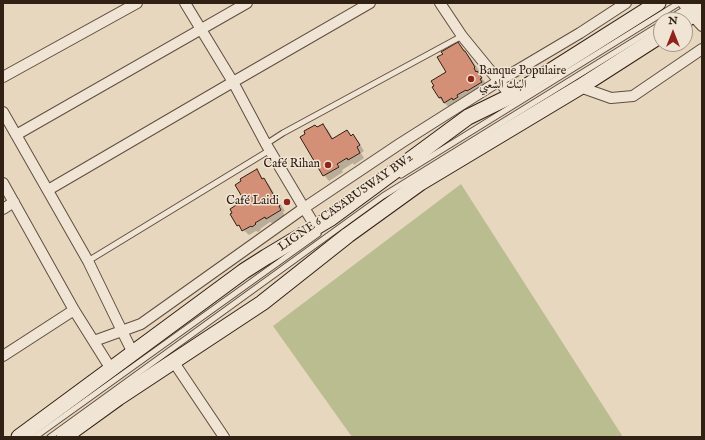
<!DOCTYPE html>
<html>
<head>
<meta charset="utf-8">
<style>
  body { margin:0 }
  #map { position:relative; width:705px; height:440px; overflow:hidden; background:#e8d7bf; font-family:"IM FELL English",serif }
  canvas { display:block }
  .frame { position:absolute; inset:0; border:4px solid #312014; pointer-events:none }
  .north { position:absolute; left:653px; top:12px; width:40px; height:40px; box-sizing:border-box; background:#f0e5d5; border:1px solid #a49688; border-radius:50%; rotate:0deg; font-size:11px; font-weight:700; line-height:16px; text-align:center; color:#312014 }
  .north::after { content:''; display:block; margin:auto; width:14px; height:18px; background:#8f2418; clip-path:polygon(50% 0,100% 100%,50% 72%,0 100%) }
</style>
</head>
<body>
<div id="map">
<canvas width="705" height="440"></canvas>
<div class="frame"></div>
<div class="north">N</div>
</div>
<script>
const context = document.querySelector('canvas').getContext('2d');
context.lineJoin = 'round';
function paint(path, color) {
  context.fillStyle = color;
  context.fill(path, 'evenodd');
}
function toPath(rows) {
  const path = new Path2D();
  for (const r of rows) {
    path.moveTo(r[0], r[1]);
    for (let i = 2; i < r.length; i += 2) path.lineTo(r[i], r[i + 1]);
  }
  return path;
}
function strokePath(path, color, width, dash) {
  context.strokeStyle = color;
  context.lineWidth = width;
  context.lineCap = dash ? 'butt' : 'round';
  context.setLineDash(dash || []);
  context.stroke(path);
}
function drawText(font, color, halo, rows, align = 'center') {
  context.font = font + ' "IM FELL English",Amiri,serif';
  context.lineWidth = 3;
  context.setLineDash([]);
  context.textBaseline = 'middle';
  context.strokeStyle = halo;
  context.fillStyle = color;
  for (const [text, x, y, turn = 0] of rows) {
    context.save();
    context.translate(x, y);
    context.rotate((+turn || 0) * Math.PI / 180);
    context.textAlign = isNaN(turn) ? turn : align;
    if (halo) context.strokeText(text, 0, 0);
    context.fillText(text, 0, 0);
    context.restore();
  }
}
paint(toPath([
  [461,184,623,437,352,437,273,326]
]), '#babd8f');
paint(toPath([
  [458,43,470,57,480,72,478,73,482,78,486,84,450,108,439,98,447,73,444,54],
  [323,125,328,130,334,140,347,132,358,141,364,151,361,153,364,158,354,165,353,163,342,170,343,172,329,181,324,175,317,128],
  [256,171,269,185,278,200,276,201,281,205,285,211,283,212,285,216,272,223,270,222,260,229,261,230,258,232,256,231,249,235,238,225,234,213,245,200]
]), '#0003');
const building = toPath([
  [458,42,464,51,465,51,475,67,474,68,476,72,477,71,482,78,480,79,482,82,467,91,466,90,457,95,458,97,453,100,452,98,444,103,441,97,439,98,432,87,434,86,431,81,446,72,437,57,443,54,441,52,458,42],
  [323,124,332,139,347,130,351,136,353,134,360,145,357,147,360,153,348,160,347,158,337,164,339,167,323,176,300,137,305,134,304,131,315,125,317,127,323,124],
  [257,169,262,179,264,178,273,194,272,195,274,199,275,198,280,206,279,206,281,210,266,219,265,217,255,223,256,224,252,227,251,226,242,231,239,225,237,226,230,214,232,213,230,209,244,200,235,185,241,181,240,179,257,169]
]);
paint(building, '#d49076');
strokePath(building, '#312014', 1);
const service = toPath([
  [667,20,695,3],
  [266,144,283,133,462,36],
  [401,175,679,3],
  [88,261,270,150],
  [35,437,318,234],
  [50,437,383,196,661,24]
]);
const minor = toPath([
  [185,3,233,82,266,144,304,208,316,227],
  [440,3,462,36,511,96],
  [683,3,692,15,702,26],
  [3,77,137,3],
  [580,87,611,98,633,96,702,49],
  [3,112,88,261,122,331,133,353],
  [16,135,247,3],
  [3,183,74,310,111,369],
  [48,190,233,82,370,3],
  [3,209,14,202],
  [94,341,141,324,304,208,401,143,499,81,580,33,626,3],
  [3,356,74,310],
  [173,361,224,437]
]);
const secondary = toPath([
  [685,20,702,9],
  [19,437,244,271,266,257,331,218,468,117,511,96,658,3],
  [64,437,118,398,262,303,348,235,420,183,580,87,661,35]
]);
strokePath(service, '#5f4e3f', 7);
strokePath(minor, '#5f4e3f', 12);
strokePath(secondary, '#312014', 17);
strokePath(service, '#f0e5d5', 5);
strokePath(minor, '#f0e5d5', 10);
strokePath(secondary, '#f0e5d5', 15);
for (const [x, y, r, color] of [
  [471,79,4,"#8f2418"],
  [328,165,4,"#8f2418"],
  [287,202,4,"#8f2418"]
]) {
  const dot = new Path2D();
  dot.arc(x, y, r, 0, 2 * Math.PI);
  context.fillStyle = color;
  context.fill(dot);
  strokePath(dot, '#f0e5d5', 1.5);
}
drawText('12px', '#312014', '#f0e5d5', [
  ["Banque Populaire",479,72,"left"],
  ["البنك الشعبي",479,86,"left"],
  ["Café Rihan",320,165],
  ["Café Laidi",279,202]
], 'right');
drawText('12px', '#312014', '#f0e5d5', [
  ["LIGNE 6 CASABUSWAY BW2",346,203,-35]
]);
</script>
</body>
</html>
